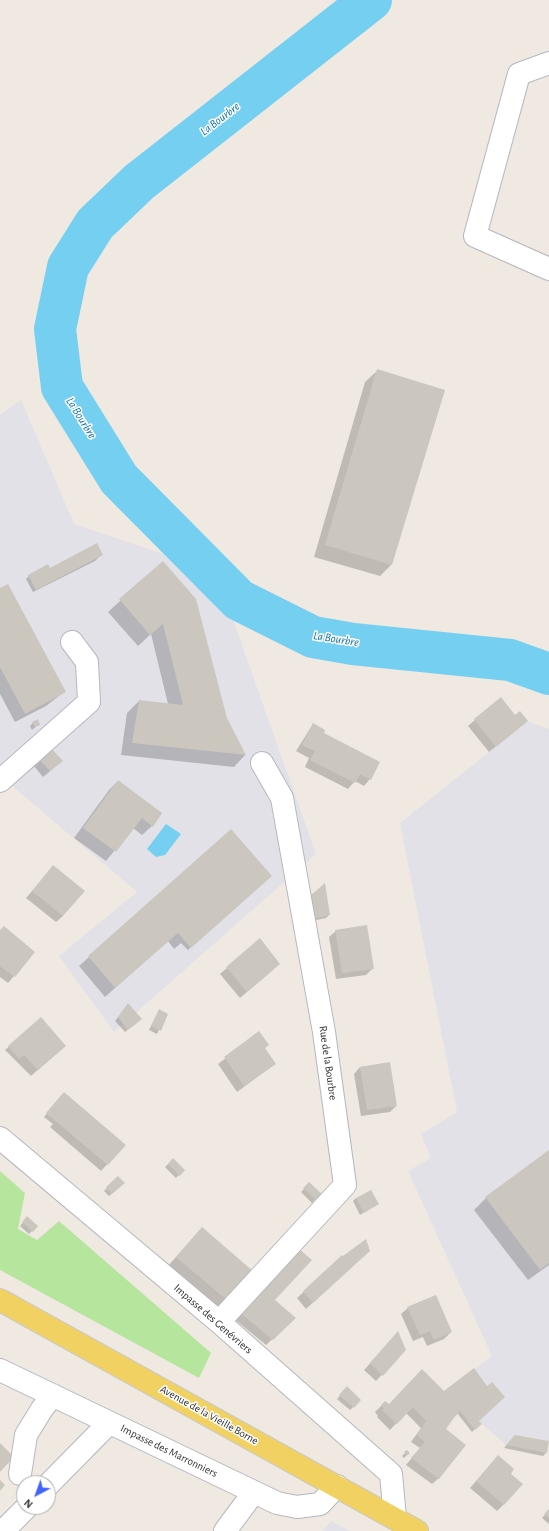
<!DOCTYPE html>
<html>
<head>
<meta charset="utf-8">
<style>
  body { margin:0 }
  #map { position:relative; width:549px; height:1531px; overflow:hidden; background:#efe9e1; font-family:"Alegreya Sans",sans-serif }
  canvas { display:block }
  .north { position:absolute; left:16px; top:1475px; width:40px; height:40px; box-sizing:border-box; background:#fff; border:1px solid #ababab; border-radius:50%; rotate:221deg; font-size:11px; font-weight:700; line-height:16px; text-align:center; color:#2e2e2e }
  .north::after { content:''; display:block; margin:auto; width:14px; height:18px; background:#4264fb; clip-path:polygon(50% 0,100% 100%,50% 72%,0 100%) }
</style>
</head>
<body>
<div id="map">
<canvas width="549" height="1531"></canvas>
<div class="north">N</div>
</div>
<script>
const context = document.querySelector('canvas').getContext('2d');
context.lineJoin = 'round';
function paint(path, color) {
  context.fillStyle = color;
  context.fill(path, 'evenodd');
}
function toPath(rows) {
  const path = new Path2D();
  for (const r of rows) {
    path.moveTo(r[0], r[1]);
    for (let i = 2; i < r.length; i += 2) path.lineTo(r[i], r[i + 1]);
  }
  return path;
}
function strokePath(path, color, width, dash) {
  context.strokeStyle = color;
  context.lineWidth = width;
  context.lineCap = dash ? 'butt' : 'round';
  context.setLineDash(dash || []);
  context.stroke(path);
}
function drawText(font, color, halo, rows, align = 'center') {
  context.font = font + ' "Alegreya Sans",sans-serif';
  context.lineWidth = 3;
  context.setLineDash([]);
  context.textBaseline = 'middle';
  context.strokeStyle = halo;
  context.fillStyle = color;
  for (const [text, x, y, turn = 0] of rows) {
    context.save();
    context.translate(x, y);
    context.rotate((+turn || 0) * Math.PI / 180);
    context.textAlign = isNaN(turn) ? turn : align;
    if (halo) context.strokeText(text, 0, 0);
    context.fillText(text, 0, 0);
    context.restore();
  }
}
paint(toPath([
  [21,400,74,524,194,564,226,600,316,854,114,1032,59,956,137,892,10,784,0,789,0,415],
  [528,721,549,729,549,1441,515,1435,506,1445,482,1424,466,1404,444,1391,492,1356,408,1171,431,1158,421,1134,457,1112,400,823],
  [331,1521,350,1531,322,1531]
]), '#e3e1e8');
paint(toPath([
  [0,1171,25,1193,18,1229,37,1240,59,1221,211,1353,199,1378,0,1270]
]), '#b6e59e');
paint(toPath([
  [166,824,181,834,165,855,156,857,147,849]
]), '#75cff0');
paint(toPath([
  [377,371,443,391,391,565,380,576,314,557,365,382],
  [102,554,95,561,33,592,26,579,29,576],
  [163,562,226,719,245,755,234,767,121,755,127,713,139,701,168,704,151,634,138,646,108,612],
  [0,589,64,692,46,706,15,722,0,694],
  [475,720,519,728,489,752,468,726],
  [33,723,39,724,32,730,30,726],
  [313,724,370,779,364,786,355,781,348,789,305,767,309,758,296,751],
  [46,747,61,761,55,767,43,777,34,766,8,789,3,785],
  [118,781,152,826,142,835,133,828,106,861,74,838,109,790],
  [231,831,192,946,188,950,181,943,174,949,168,941,105,997,79,966],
  [53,867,63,916,56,922,26,898],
  [308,900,329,915,326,918,311,921],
  [0,931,34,952,8,983,0,977],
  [336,931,373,968,366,975,336,979,329,937],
  [260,940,273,970,240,998,220,974],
  [125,1008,138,1022,125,1032,115,1021],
  [159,1010,167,1014,157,1034,149,1030],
  [41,1019,58,1052,31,1076,5,1050],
  [259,1033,264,1048,275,1064,237,1092,218,1064],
  [389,1063,396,1106,390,1112,361,1116,354,1074,360,1067],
  [61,1096,125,1145,101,1171,50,1127,53,1124,44,1117],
  [549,1151,549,1265,528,1280,474,1210,486,1198],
  [173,1159,184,1170,176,1178,165,1167],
  [309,1184,320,1194,312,1203,301,1192],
  [121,1186,109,1196,104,1191,107,1188],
  [356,1198,377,1204,360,1215,353,1201],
  [27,1218,37,1226,29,1234,20,1226],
  [193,1238,253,1272,218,1309,167,1267],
  [342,1256,345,1273,306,1309,297,1298],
  [273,1300,289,1324,266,1345,233,1318],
  [408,1308,451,1332,444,1339,427,1346,423,1337,413,1341,401,1314],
  [392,1339,405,1350,376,1381,364,1370],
  [344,1391,360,1400,350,1410,337,1399],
  [444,1392,480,1424,472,1432,457,1413,444,1429,439,1478,432,1484,406,1465,420,1448,411,1442,421,1428,406,1413,390,1430,377,1417,378,1416,375,1412,385,1402,389,1405],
  [512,1439,546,1453,543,1456,504,1448],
  [407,1451,409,1453,404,1458,402,1456],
  [498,1456,509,1474,504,1504,497,1511,470,1488],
  [549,1510,549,1524,542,1518]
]), '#0003');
strokePath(toPath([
  [371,0,139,182,95,224,68,267,55,329,62,387,119,479,239,600,313,637,353,644,510,660,549,674]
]), '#75cff0', 42);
paint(toPath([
  [377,369,445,390,392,565,325,545],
  [97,543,103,555,36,590,28,575,48,564,50,568],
  [163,561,196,599,227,718,246,755,132,743,139,700,183,705,163,624,150,635,119,599],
  [8,584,66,692,25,714,0,667,0,588],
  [501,697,515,715,520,711,528,721,496,747,474,719],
  [38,719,40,725,35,727,32,722],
  [313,723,325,730,324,733,380,762,371,780,360,774,355,783,310,760,315,751,302,745],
  [50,747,63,761,50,771,41,761,15,783,9,778],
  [118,780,162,813,153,827,142,818,116,852,83,828],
  [231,829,272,876,191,948,178,933,115,988,88,956],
  [53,865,85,891,63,916,32,891],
  [325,883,330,915,314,919,310,896],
  [367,925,374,969,342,973,335,930],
  [4,926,35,952,15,977,0,966,0,930],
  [260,938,280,964,247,992,226,967],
  [128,1003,142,1019,128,1030,118,1017],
  [159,1009,168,1014,161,1031,151,1026],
  [41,1017,66,1046,38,1070,24,1055,19,1059,8,1046],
  [259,1031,269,1045,265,1048,276,1064,244,1086,224,1057],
  [390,1062,397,1106,367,1110,360,1067],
  [64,1092,126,1145,108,1165,46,1113],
  [549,1150,549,1263,540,1270,485,1197],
  [173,1158,185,1170,180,1176,168,1164],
  [118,1176,125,1183,112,1194,106,1187],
  [309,1182,322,1194,316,1200,303,1188],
  [371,1190,379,1204,364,1213,356,1198],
  [27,1216,38,1226,33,1232,22,1222],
  [202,1227,254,1272,228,1301,176,1257],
  [366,1239,370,1251,313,1303,303,1291,342,1255,343,1256],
  [298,1248,312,1260,275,1300,296,1318,273,1340,238,1311],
  [436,1295,452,1332,434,1340,430,1331,420,1335,407,1307],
  [398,1331,406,1350,383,1376,370,1363],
  [474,1368,487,1386,492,1382,505,1397,479,1421,482,1424,475,1430,460,1411,453,1419,446,1429,466,1445,439,1479,411,1458,425,1442,417,1435,426,1421,413,1407,397,1424,382,1410,384,1409,381,1405,385,1401,389,1404,422,1369,444,1391],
  [347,1386,361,1400,354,1408,339,1395],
  [515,1435,549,1441,547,1453,506,1445],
  [0,1443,14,1457,0,1472],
  [407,1450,410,1453,408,1455,404,1452],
  [498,1455,514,1469,511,1474,523,1484,504,1505,476,1481],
  [0,1480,5,1485,0,1491],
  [549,1509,549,1518,544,1514]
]), '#cbc7bf');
const minor = toPath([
  [549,63,519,74,475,236,549,269],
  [0,781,89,702,87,662,72,642],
  [0,1138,219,1322,391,1474,395,1518],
  [219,1322,345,1185,324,1032,282,798,262,763],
  [0,1370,277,1503,297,1507,320,1504,337,1486],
  [20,1474,26,1435,42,1409,53,1395],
  [48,1485,109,1423],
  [3,1531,27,1507],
  [225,1531,254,1492]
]);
const major = toPath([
  [0,1300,417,1531]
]);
strokePath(minor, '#b4b7c1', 24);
strokePath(major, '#c9c9c9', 24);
strokePath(minor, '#fff', 22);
strokePath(major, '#f2d163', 22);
drawText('11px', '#2e2e2e', '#fff', [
  ["Rue de la Bourbre",328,1063,82],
  ["Impasse des Genévriers",213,1319,41],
  ["Avenue de la Vieille Borne",209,1415,29],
  ["Impasse des Marronniers",169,1451,26]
]);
drawText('italic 12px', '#0d6fa3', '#fff', [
  ["La Bourbre",220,119,-38],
  ["La Bourbre",81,418,58],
  ["La Bourbre",336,639,9]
]);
</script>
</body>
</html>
